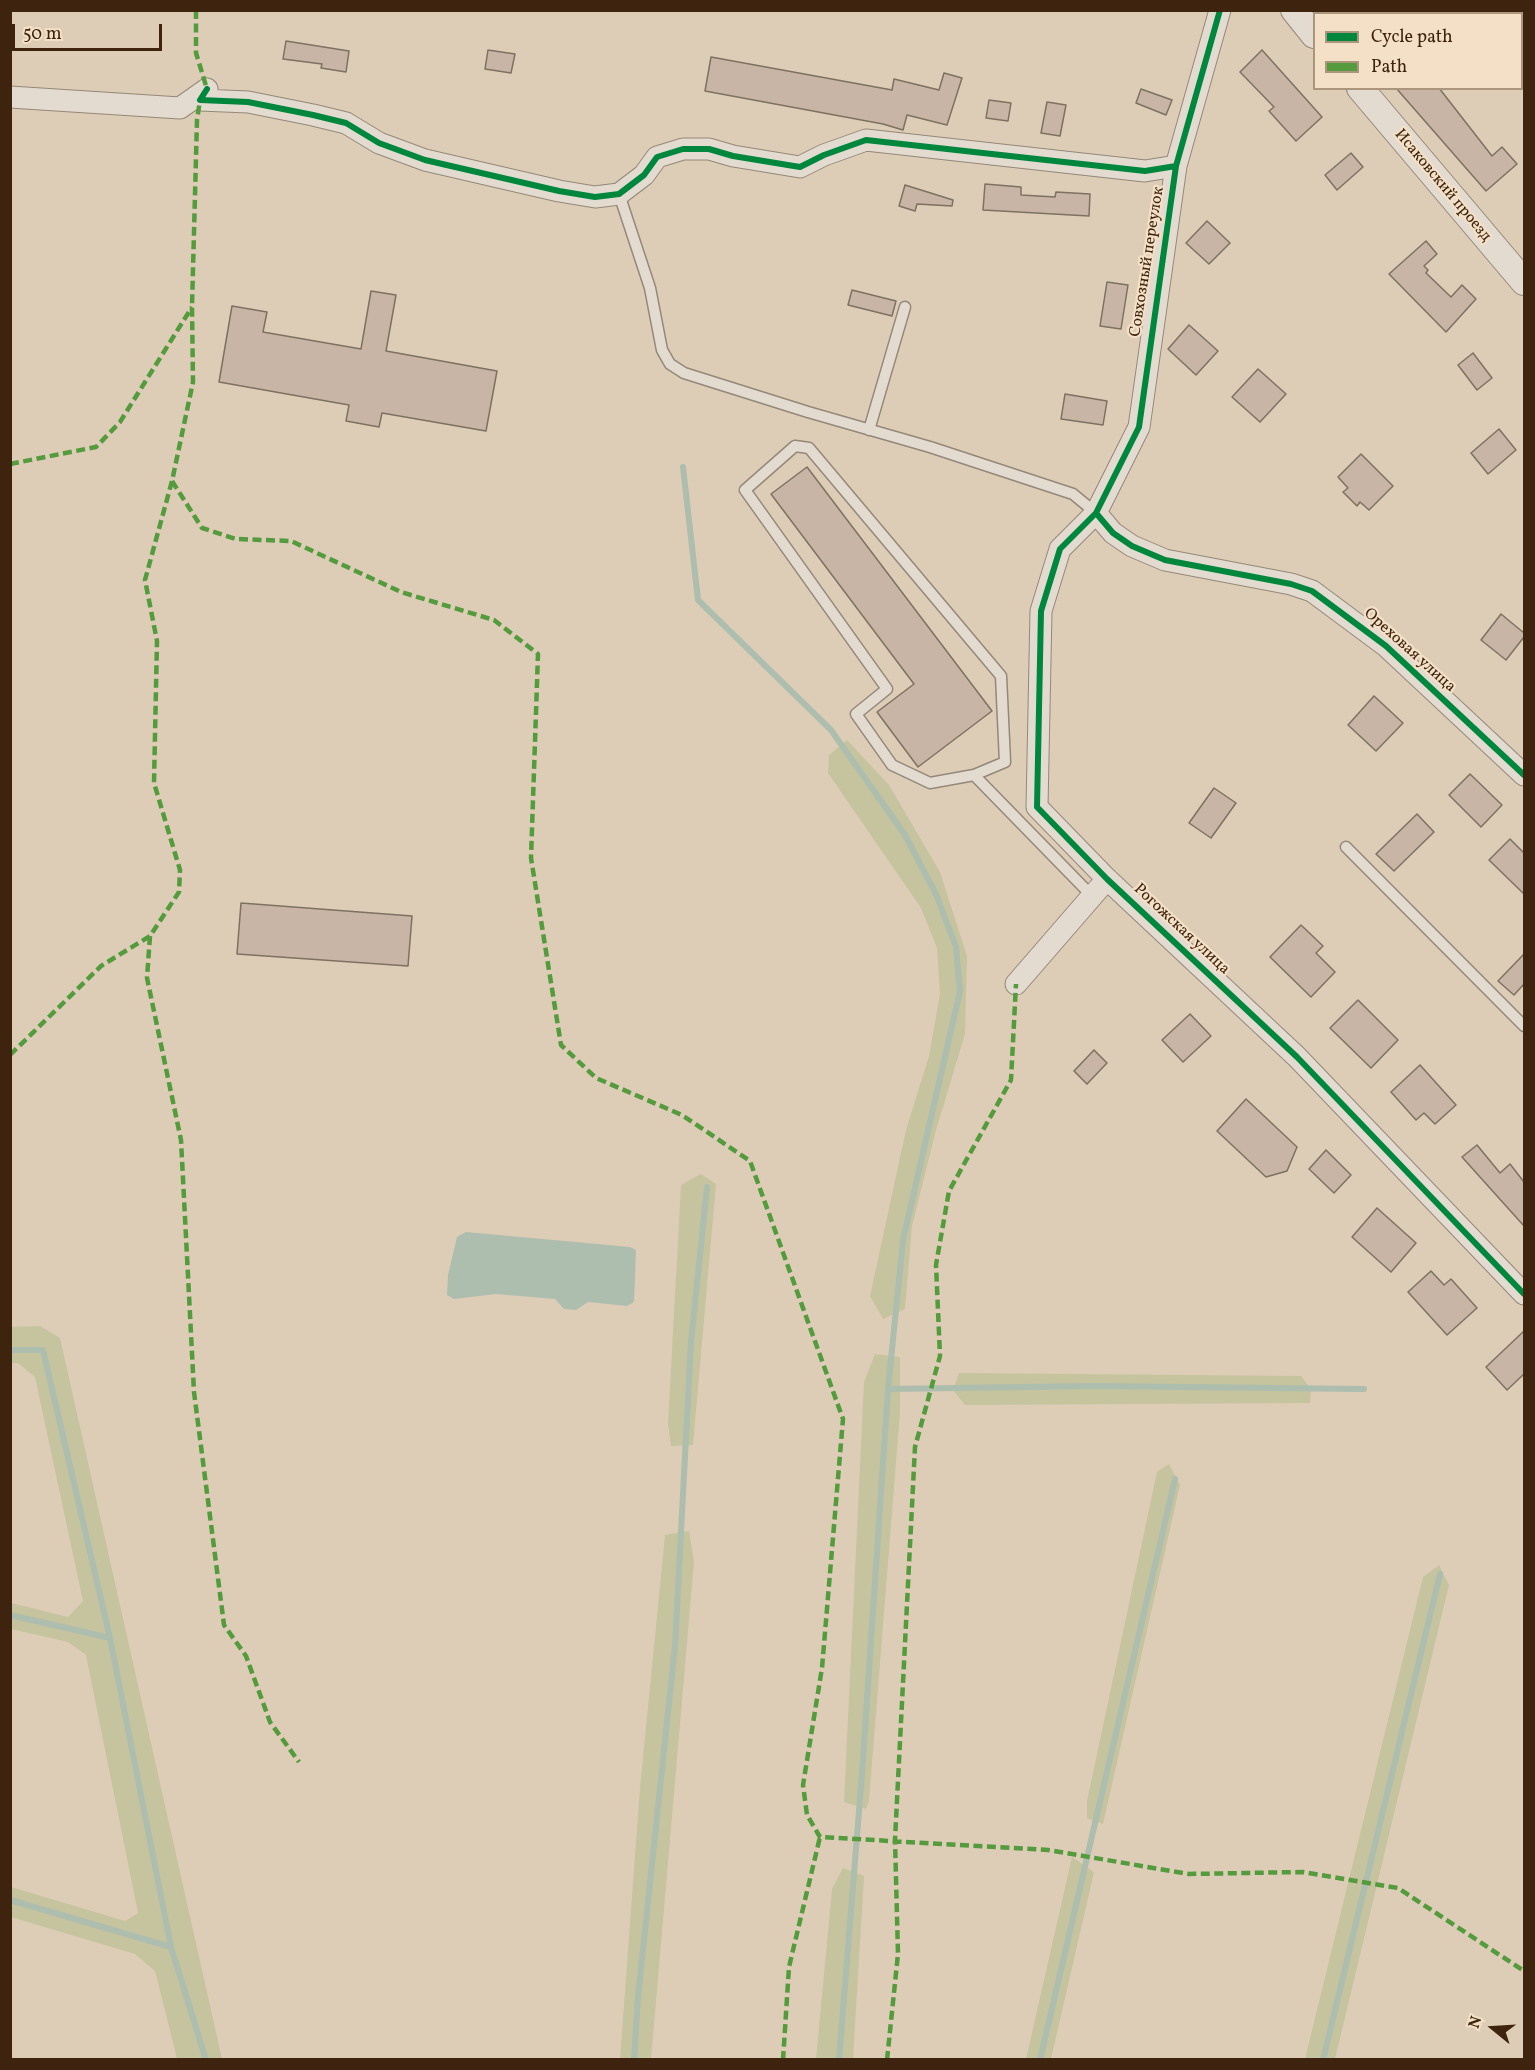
<!DOCTYPE html>
<html>
<head>
<meta charset="utf-8">
<style>
  body { margin:0 }
  #map { position:relative; width:1535px; height:2070px; overflow:hidden; background:#ddcdb6; font-family:Vollkorn,serif }
  canvas { display:block }
  .frame { position:absolute; inset:0; border:12px solid #3e240f; pointer-events:none }
  .legend { position:absolute; left:1313px; top:12px; width:210px; height:78px; box-sizing:border-box; background:#f3e0c6; border:2px solid #ab957d; margin:0; padding:8px 10px; list-style:none; font-size:18px; color:#3e240f }
  .legend li { display:flex; align-items:center; gap:12px; height:30px }
  .legend b { width:30px; border:2px solid #ab957d }
  .north { position:absolute; left:1463px; top:1998px; width:60px; height:60px; -webkit-text-stroke:4px #f3e0c6; paint-order:stroke; rotate:288deg; font-size:16px; font-weight:700; line-height:24px; text-align:center; color:#3e240f }
  .north::after { content:''; display:block; margin:auto; width:21px; height:27px; background:#3e240f; clip-path:polygon(50% 0,100% 100%,50% 72%,0 100%) }
  .scale { position:absolute; left:12px; top:24px; width:150px; height:27px; box-sizing:border-box; border:3px solid #3e240f; border-top:0; padding-left:8px; font-size:18px; line-height:21px; white-space:nowrap; color:#3e240f; -webkit-text-stroke:4px #f3e0c6; paint-order:stroke }
</style>
</head>
<body>
<div id="map">
<canvas width="1535" height="2070"></canvas>
<div class="frame"></div>
<ul class="legend">
<li><b style="height:8px;background:#00873e"></b>Cycle path</li>
<li><b style="height:8px;background:#539b3c"></b>Path</li>
</ul>
<div class="north">N</div>
<div class="scale">50 m</div>
</div>
<script>
const context = document.querySelector('canvas').getContext('2d');
context.lineJoin = 'round';
function paint(path, color) {
  context.fillStyle = color;
  context.fill(path, 'evenodd');
}
function toPath(rows) {
  const path = new Path2D();
  for (const r of rows) {
    path.moveTo(r[0], r[1]);
    for (let i = 2; i < r.length; i += 2) path.lineTo(r[i], r[i + 1]);
  }
  return path;
}
function strokePath(path, color, width, dash) {
  context.strokeStyle = color;
  context.lineWidth = width;
  context.lineCap = dash ? 'butt' : 'round';
  context.setLineDash(dash || []);
  context.stroke(path);
}
function drawText(font, color, halo, rows, align = 'center') {
  context.font = font + ' Vollkorn,serif';
  context.lineWidth = 4.5;
  context.setLineDash([]);
  context.textBaseline = 'middle';
  context.strokeStyle = halo;
  context.fillStyle = color;
  for (const [text, x, y, turn = 0] of rows) {
    context.save();
    context.translate(x, y);
    context.rotate((+turn || 0) * Math.PI / 180);
    context.textAlign = isNaN(turn) ? turn : align;
    if (halo) context.strokeText(text, 0, 0);
    context.fillText(text, 0, 0);
    context.restore();
  }
}
paint(toPath([
  [847,740,889,785,940,872,967,956,965,1034,936,1130,912,1226,905,1309,883,1319,870,1296,906,1130,929,1056,940,994,937,948,921,908,828,773,829,755],
  [701,1174,716,1184,693,1445,671,1446,668,1424,681,1185],
  [40,1326,60,1338,222,2059,177,2059,155,1971,135,1954,11,1917,11,1887,125,1921,138,1913,86,1655,68,1642,11,1629,11,1603,68,1617,83,1601,35,1377,18,1363,11,1363,11,1327],
  [875,1354,900,1357,900,1412,869,1801,866,1809,844,1802,864,1382],
  [959,1373,1301,1376,1311,1389,1310,1403,965,1405,953,1390],
  [1169,1464,1180,1485,1103,1824,1087,1818,1087,1801,1157,1472],
  [689,1531,694,1562,651,2059,620,2059,640,1788,665,1535],
  [1439,1565,1449,1585,1335,2059,1305,2059,1423,1577],
  [1072,1857,1094,1872,1051,2059,1026,2059],
  [843,1868,864,1876,853,2059,816,2059,832,1889]
]), '#c5c49e');
paint(toPath([
  [466,1232,630,1247,636,1250,634,1302,627,1306,588,1302,576,1310,564,1309,555,1299,496,1294,454,1299,447,1295,448,1275,457,1237]
]), '#adbdae');
strokePath(toPath([
  [683,467,698,600,831,730,905,835,936,894,956,947,960,991,903,1240,888,1389,862,1774,839,2060],
  [10,1350,43,1350,110,1638,171,1947,206,2060],
  [888,1389,1094,1386,1364,1389],
  [10,1615,110,1638],
  [10,1900,171,1947],
  [634,2060,638,1997,675,1646,691,1342,707,1187],
  [1040,2060,1175,1479],
  [1323,2060,1440,1574]
]), '#adbdae', 6);
const building = toPath([
  [286,41,349,51,346,72,321,68,322,64,283,59,286,41],
  [488,50,515,54,511,73,485,69,488,50],
  [1262,50,1322,117,1296,141,1269,111,1274,107,1240,72,1262,50],
  [711,57,892,90,894,79,939,90,944,73,962,78,947,125,907,115,903,130,883,124,705,91,711,57],
  [1396,88,1439,88,1492,156,1502,147,1517,164,1486,191,1396,88],
  [1141,89,1172,100,1166,115,1136,103,1141,89],
  [989,100,1011,103,1008,121,986,118,989,100],
  [1047,102,1066,105,1060,136,1041,133,1047,102],
  [1351,153,1363,167,1337,190,1325,175,1351,153],
  [985,184,1021,187,1021,195,1055,197,1056,192,1090,194,1089,216,983,210,985,184],
  [905,185,953,200,952,206,917,204,915,211,899,206,905,185],
  [1207,221,1230,243,1209,264,1186,243,1207,221],
  [1426,241,1437,254,1424,266,1428,270,1426,273,1451,297,1462,285,1476,299,1446,332,1389,274,1426,241],
  [1107,282,1128,285,1121,329,1100,326,1107,282],
  [852,290,896,301,892,316,848,305,852,290],
  [371,291,396,295,386,351,497,371,486,431,382,413,379,427,346,421,349,405,219,382,232,306,267,312,263,332,361,349,371,291],
  [1189,325,1218,351,1196,375,1168,349,1189,325],
  [1473,353,1492,378,1477,390,1458,365,1473,353],
  [1258,369,1286,394,1260,422,1232,397,1258,369],
  [1065,394,1107,401,1103,425,1061,419,1065,394],
  [1499,429,1516,450,1488,474,1471,453,1499,429],
  [1361,454,1393,486,1369,510,1360,502,1357,506,1343,492,1348,488,1338,477,1361,454],
  [807,467,992,711,918,767,877,712,914,684,771,494,807,467],
  [1501,614,1524,633,1524,637,1506,660,1481,640,1501,614],
  [1374,696,1403,723,1376,751,1348,725,1374,696],
  [1470,774,1502,805,1481,827,1449,795,1470,774],
  [1214,788,1236,803,1211,838,1189,823,1214,788],
  [1417,814,1434,832,1394,871,1376,854,1417,814],
  [1510,839,1524,853,1524,894,1489,860,1510,839],
  [241,903,412,916,408,966,237,954,241,903],
  [1301,925,1323,946,1316,953,1335,972,1311,997,1270,957,1301,925],
  [1524,954,1524,984,1514,995,1498,981,1524,954],
  [1358,1000,1398,1040,1371,1068,1330,1028,1358,1000],
  [1190,1014,1211,1036,1183,1062,1162,1040,1190,1014],
  [1094,1050,1107,1063,1087,1084,1074,1071,1094,1050],
  [1420,1065,1456,1105,1435,1124,1424,1113,1416,1120,1391,1092,1420,1065],
  [1246,1099,1297,1147,1287,1171,1266,1177,1217,1131,1246,1099],
  [1477,1145,1500,1173,1510,1164,1524,1182,1524,1226,1462,1157,1477,1145],
  [1326,1150,1351,1175,1334,1193,1309,1169,1326,1150],
  [1377,1208,1416,1243,1391,1272,1352,1237,1377,1208],
  [1431,1271,1444,1285,1451,1279,1477,1308,1447,1335,1408,1292,1431,1271],
  [1524,1331,1524,1374,1507,1390,1486,1367,1524,1331]
]);
paint(building, '#c9b5a6');
strokePath(building, '#7d7162', 1.5);
const service = toPath([
  [619,194,650,288,662,350,670,364,684,373,808,412,930,447,1073,494,1096,513],
  [869,430,905,307],
  [974,775,1005,762,1001,676,809,448,795,446,745,490,887,689,856,714,892,765,930,783,974,775,1092,896],
  [1346,847,1524,1026]
]);
const minor = toPath([
  [1220,10,1176,166,1139,427,1096,513,1060,549,1041,611,1037,807,1107,879,1297,1057,1524,1294],
  [207,89,200,100,248,102,313,115,346,123,379,143,425,160,559,191,595,197,619,194,644,175,657,157,683,149,709,149,733,156,800,167,824,155,866,140,1145,171,1176,166],
  [10,97,180,108,207,89],
  [1096,513,1113,533,1132,546,1165,560,1291,584,1312,591,1386,646,1524,775],
  [1016,984,1107,879]
]);
const tertiary = toPath([
  [1294,10,1314,35],
  [1360,88,1524,282]
]);
strokePath(service, '#948878', 13);
strokePath(minor, '#948878', 23);
strokePath(tertiary, '#948878', 28);
strokePath(service, '#e3dbd0', 10);
strokePath(minor, '#e3dbd0', 21);
strokePath(tertiary, '#e3dbd0', 26);
strokePath(toPath([
  [196,10,196,53,207,89],
  [10,464,96,447,120,422,192,307],
  [172,481,202,528,236,539,291,541,401,592,494,620,538,654,531,858,561,1045,596,1078,682,1115,750,1161,843,1419,822,1668,803,1785,807,1815,820,1837,1048,1850,1189,1874,1303,1872,1398,1888,1524,1971],
  [150,936,147,978,181,1140,194,1392,224,1625,246,1656,270,1722,299,1762],
  [10,1055,101,966,150,936,179,892,180,870,154,783,157,641,145,580,172,481,193,382,192,307,197,120,200,100],
  [783,2060,789,1967,820,1837],
  [887,2060,898,1954,895,1840,915,1447,940,1356,936,1265,949,1191,1011,1080,1016,984]
]), '#539b3c', 4.5, [9, 4.5]);
strokePath(toPath([
  [1220,10,1176,166,1139,427,1096,513,1060,549,1041,611,1037,807,1107,879,1297,1057,1524,1294],
  [207,89,200,100,248,102,313,115,346,123,379,143,425,160,559,191,595,197,619,194,644,175,657,157,683,149,709,149,733,156,800,167,824,155,866,140,1145,171,1176,166],
  [1096,513,1113,533,1132,546,1165,560,1291,584,1312,591,1386,646,1524,775]
]), '#00873e', 6);
drawText('16px', '#3e240f', '#f3e0c6', [
  ["Исаковский проезд",1442,186,50],
  ["Совхозный переулок",1148,262,-81],
  ["Ореховая улица",1409,651,42],
  ["Рогожская улица",1181,930,43]
]);
</script>
</body>
</html>
